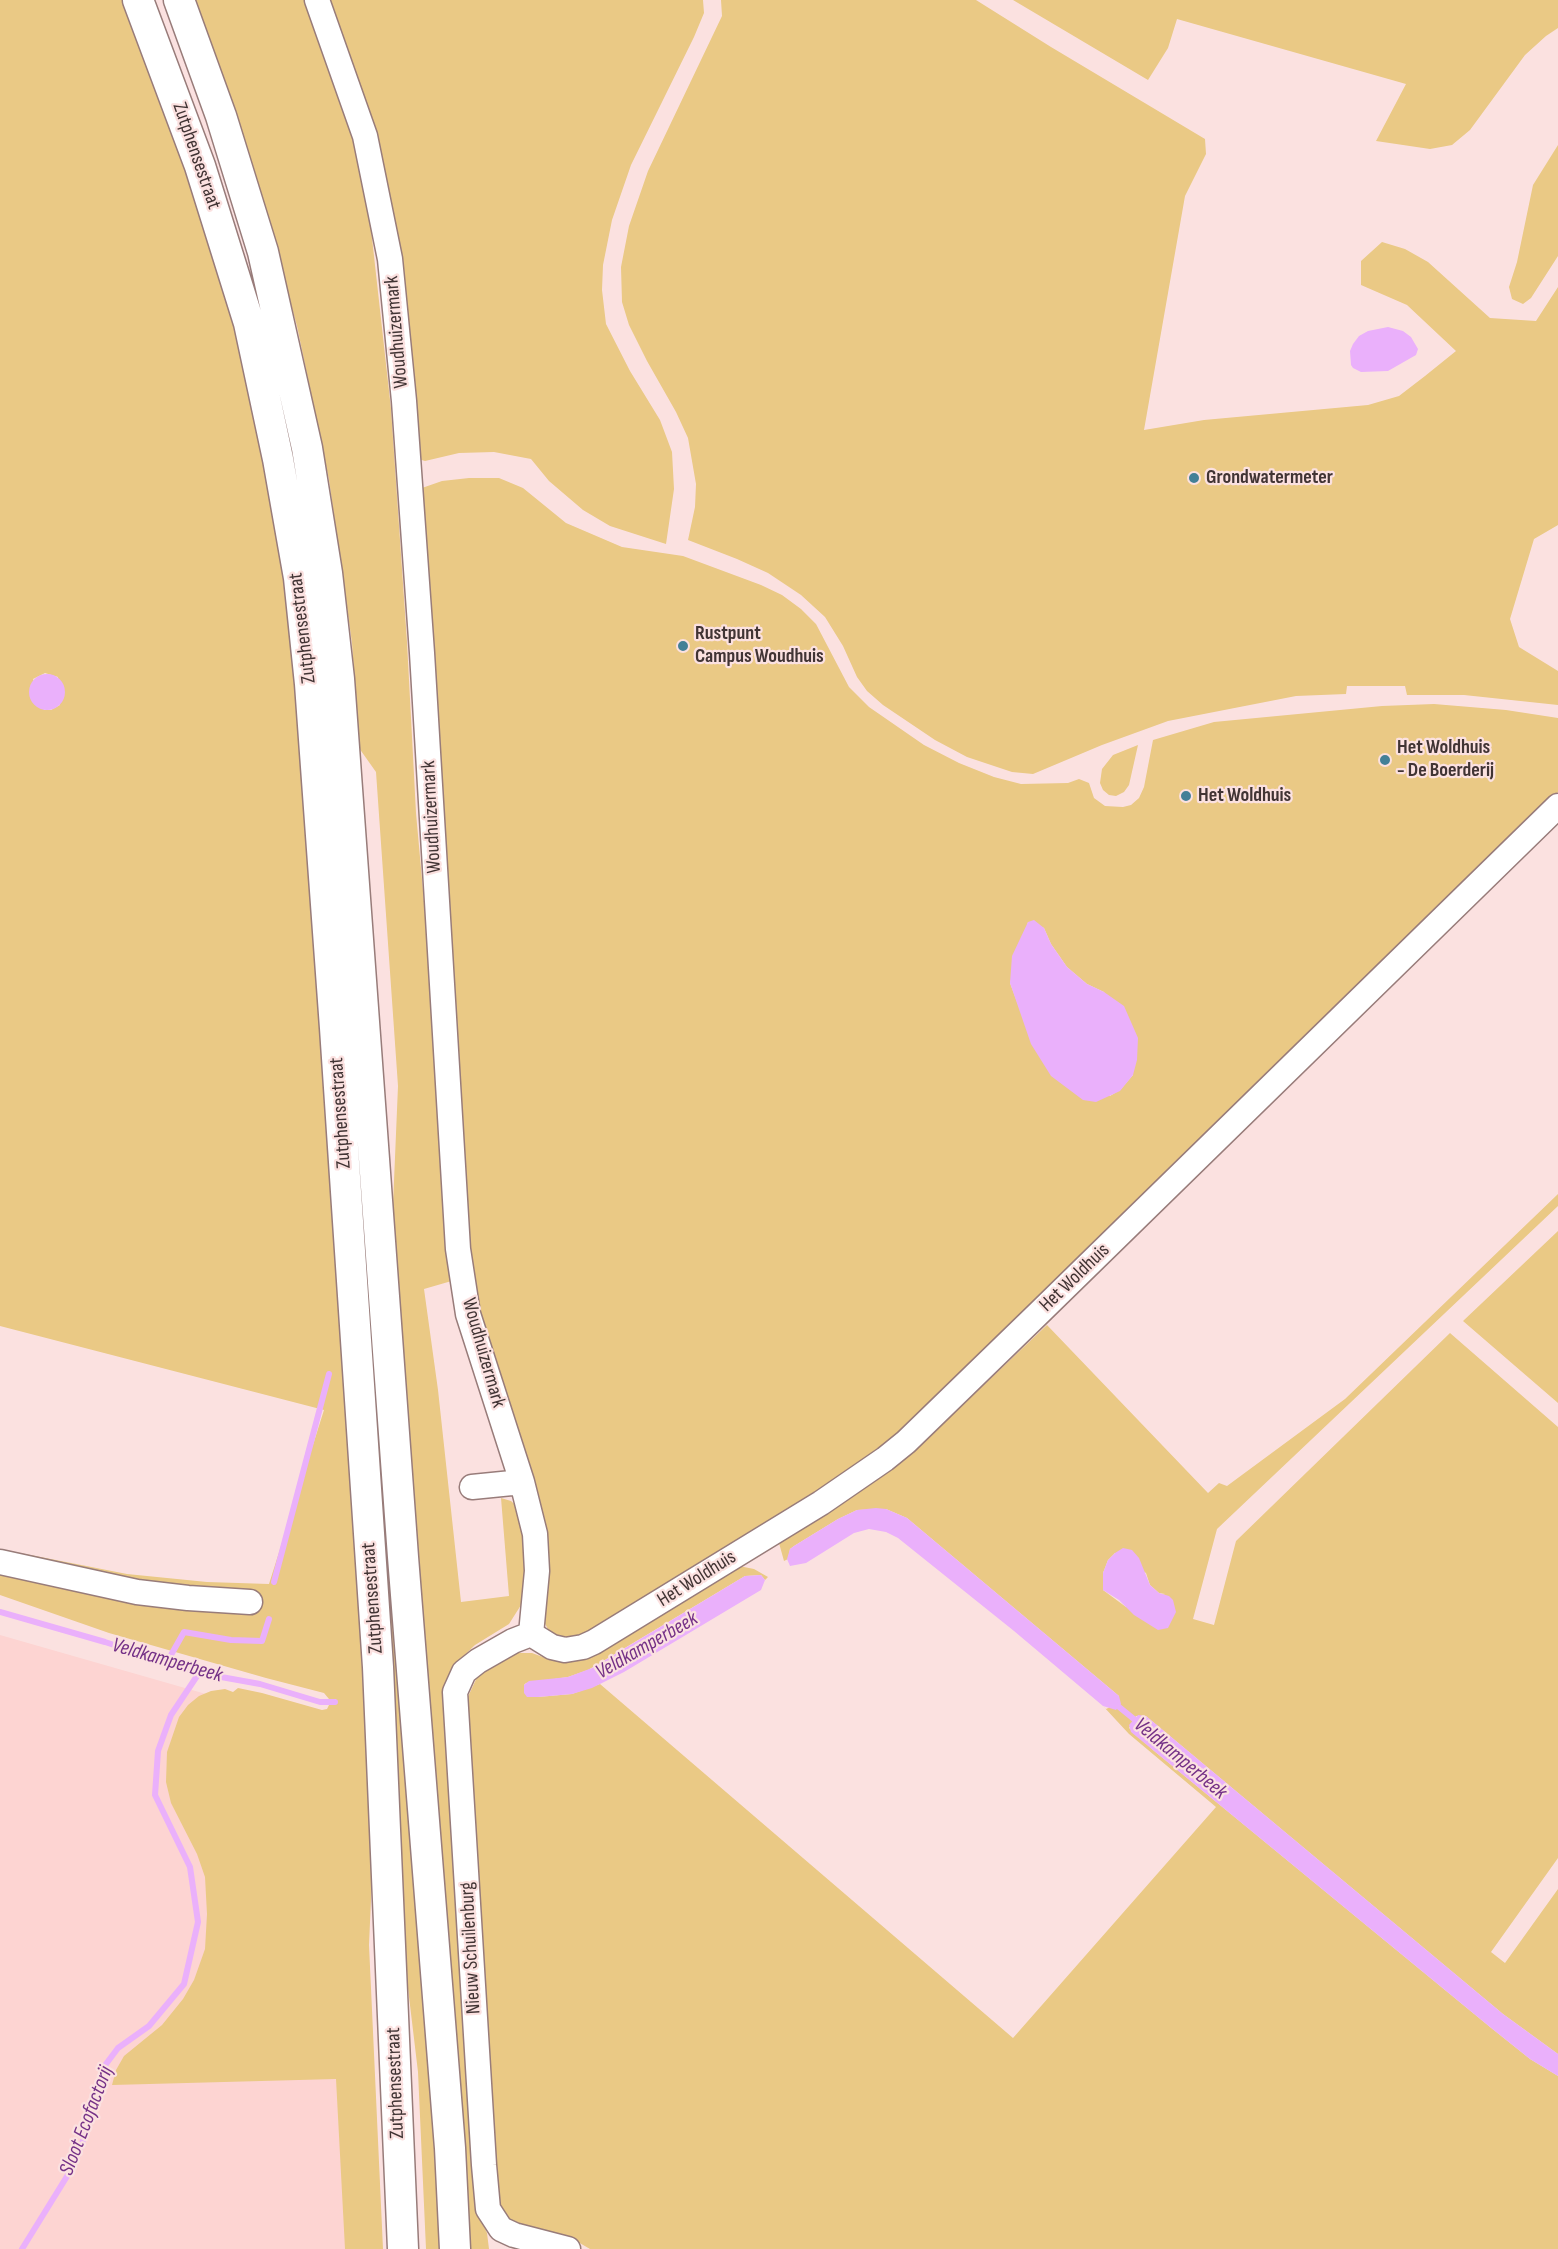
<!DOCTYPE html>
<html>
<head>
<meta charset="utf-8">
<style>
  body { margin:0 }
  canvas { display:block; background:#fbe1e0 }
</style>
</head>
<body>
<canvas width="1558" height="2249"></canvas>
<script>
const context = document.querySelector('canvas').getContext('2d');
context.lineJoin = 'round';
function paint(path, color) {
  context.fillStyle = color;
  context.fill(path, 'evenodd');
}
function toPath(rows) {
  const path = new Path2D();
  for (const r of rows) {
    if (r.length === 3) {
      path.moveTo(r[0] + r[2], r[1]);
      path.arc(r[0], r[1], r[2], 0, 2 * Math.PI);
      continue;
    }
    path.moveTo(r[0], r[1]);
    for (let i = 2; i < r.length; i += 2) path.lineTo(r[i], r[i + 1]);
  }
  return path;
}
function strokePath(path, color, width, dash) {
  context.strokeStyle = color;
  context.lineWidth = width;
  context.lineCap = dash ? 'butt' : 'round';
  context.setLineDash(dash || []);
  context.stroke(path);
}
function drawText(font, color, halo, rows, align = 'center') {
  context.font = font + ' "Sofia Sans Condensed",sans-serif';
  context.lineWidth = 4.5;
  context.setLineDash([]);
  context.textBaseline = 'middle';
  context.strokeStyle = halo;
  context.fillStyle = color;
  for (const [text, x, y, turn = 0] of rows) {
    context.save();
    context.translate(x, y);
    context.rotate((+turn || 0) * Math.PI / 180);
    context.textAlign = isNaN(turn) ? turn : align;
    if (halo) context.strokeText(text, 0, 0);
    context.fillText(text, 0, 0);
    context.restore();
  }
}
paint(toPath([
  [0,1635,328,1729,348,2249,0,2249]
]), '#fdd4d2');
paint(toPath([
  [0,0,123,0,158,85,234,316,281,548,298,707,322,1027,374,1831,369,1945,383,2249,345,2249,336,2079,112,2085,116,2070,124,2056,162,2025,183,1999,194,1980,205,1949,207,1914,205,1877,197,1854,171,1803,166,1782,167,1752,179,1717,188,1705,199,1696,211,1691,225,1689,233,1692,238,1688,262,1693,322,1710,327,1709,329,1705,335,1705,336,1699,329,1699,324,1693,266,1678,109,1633,0,1595,0,1570,202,1592,0,1555,0,1549,127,1574,207,1582,269,1584,324,1410,0,1326],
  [45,673,58,677,60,705,51,710,44,710,33,679],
  [193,0,306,0,349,123,370,220,391,409,407,642,416,813,449,1178,455,1280,424,1289,438,1390,461,1602,509,1596,501,1498,511,1501,523,1512,528,1594,509,1624,475,1645,454,1665,448,1677,446,1696,480,2218,487,2233,489,2249,468,2249,397,1295,393,1205,398,1086,376,772,359,748,352,643,329,480,297,326,248,150],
  [330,0,703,0,704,13,694,37,631,165,612,220,603,265,602,290,606,324,630,371,660,420,672,452,674,489,666,544,610,526,583,510,549,481,531,459,494,452,459,453,425,461,415,458],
  [721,0,976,0,1051,47,1205,139,1206,154,1185,196,1144,430,1204,420,1368,405,1399,396,1425,376,1456,351,1407,305,1361,285,1361,261,1382,242,1405,249,1428,262,1490,318,1536,321,1558,287,1558,525,1534,539,1510,619,1519,647,1558,671,1558,705,1464,695,1407,695,1405,686,1347,686,1346,694,1296,696,1168,721,1102,745,1033,774,1012,772,967,757,935,740,883,705,867,691,857,677,843,646,825,617,801,595,768,573,737,559,688,540,695,507,696,484,688,438,676,412,647,361,629,325,622,302,621,267,629,226,648,171,722,16],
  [1013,0,1558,0,1558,28,1546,36,1525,55,1470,130,1452,145,1430,149,1376,141,1406,84,1177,19,1168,48,1148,80],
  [1558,145,1558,256,1531,298,1523,304,1512,299,1509,287,1517,262,1533,185],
  [284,434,291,435,315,581,444,2249,426,2249,418,2072,404,1955],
  [469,478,499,478,523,488,566,523,622,547,683,556,761,585,782,595,801,609,816,624,849,687,869,707,924,745,959,763,994,777,1021,784,1068,783,1079,779,1089,783,1094,798,1105,806,1123,807,1131,805,1139,798,1144,787,1153,740,1214,722,1382,706,1434,704,1506,710,1558,718,1558,792,1152,1189,963,1370,891,1443,841,1481,587,1639,565,1640,550,1633,543,1620,548,1573,546,1530,470,1286,422,488,442,481],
  [1028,922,1044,928,1051,944,1067,967,1087,984,1104,992,1133,1075,1120,1090,1110,1096,1019,1007,1010,983],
  [1138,745,1129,785,1124,792,1116,796,1109,795,1103,790,1100,783,1102,769,1113,755],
  [1558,1194,1558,1206,1217,1529,1193,1619,1214,1625,1236,1541,1450,1333,1558,1427,1558,1858,1491,1952,1505,1963,1558,1889,1558,2054,1503,2014,1146,1716,1136,1716,1129,1728,1153,1750,1490,2027,1530,2059,1558,2076,1558,2249,590,2249,578,2242,551,2233,510,2226,495,2205,466,1701,479,1673,501,1659,518,1653,532,1653,551,1660,562,1661,739,1566,754,1569,768,1577,765,1580,761,1575,745,1576,588,1670,568,1677,526,1683,524,1685,538,1697,572,1694,600,1684,1013,2038,1216,1807,1129,1734,1103,1706,1106,1709,1119,1703,1119,1696,907,1518,886,1509,857,1510,838,1519,794,1546,790,1549,788,1559,784,1561,779,1543,876,1473,911,1454,1047,1325,1208,1493,1219,1483,1227,1486,1345,1399],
  [1115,1553,1146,1573,1150,1585,1159,1593,1165,1594,1126,1607,1103,1590,1103,1573,1108,1560],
  [1558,1231,1558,1403,1463,1321]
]), '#eac985');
paint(toPath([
  [1388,327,1403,331,1411,337,1418,349,1416,355,1388,371,1361,372,1353,368,1351,365,1350,351,1353,344,1359,336,1368,331],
  [47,692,18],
  [1034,920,1044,928,1051,944,1067,967,1087,984,1104,992,1124,1006,1138,1038,1137,1060,1133,1075,1120,1091,1096,1102,1083,1100,1051,1076,1031,1044,1010,983,1012,956,1028,922],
  [876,1508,886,1509,907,1518,1119,1696,1121,1704,1116,1710,1103,1706,1014,1631,898,1538,886,1532,869,1529,854,1533,806,1563,790,1566,787,1559,790,1549,794,1546,838,1519,857,1510],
  [1123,1548,1132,1550,1139,1558,1150,1585,1159,1593,1169,1596,1173,1600,1176,1612,1168,1628,1158,1630,1134,1615,1119,1600,1103,1590,1103,1573,1108,1560,1115,1553],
  [761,1575,765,1580,761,1590,624,1672,592,1688,572,1694,538,1697,527,1697,524,1693,524,1685,529,1681,568,1677,592,1668,745,1576],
  [1138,1715,1146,1716,1503,2014,1558,2054,1558,2076,1530,2059,1490,2027,1131,1732,1129,1725]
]), '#eab0fb');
strokePath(toPath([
  [274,1582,329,1374],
  [0,1612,105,1642,199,1673,260,1684,320,1702,335,1702],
  [167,1662,184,1632,231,1640,262,1641,269,1619],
  [1113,1702,1140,1724],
  [22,2249,74,2165,98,2100,106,2064,118,2048,149,2026,184,1984,198,1922,190,1867,155,1795,158,1751,171,1715,199,1673]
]), '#eab0fb', 6);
const minor = toPath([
  [317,0,365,136,390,259,404,401,422,653,458,1249,468,1314,522,1482,535,1534,537,1571,531,1634],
  [472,1487,522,1482],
  [0,1562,137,1592,188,1598,250,1602],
  [531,1634,552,1647,565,1650,583,1647,594,1642,821,1503,885,1459,906,1442,1040,1312,1558,806],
  [531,1634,513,1641,478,1661,464,1672,455,1692,484,2165,488,2209,501,2229,514,2235,568,2249]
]);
const major = toPath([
  [138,0,200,166,249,323,278,459,299,578,310,684,335,1028,378,1667,403,2249],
  [179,0,221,116,263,252,307,448,327,573,339,679,403,1557,450,2148,455,2249]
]);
strokePath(minor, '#987c7a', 27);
strokePath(major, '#987c7a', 33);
strokePath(minor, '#fff', 24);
strokePath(major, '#fff', 30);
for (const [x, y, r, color] of [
  [1194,478,6,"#438097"],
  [683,646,6,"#438097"],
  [1385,760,6,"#438097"],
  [1186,796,6,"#438097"]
]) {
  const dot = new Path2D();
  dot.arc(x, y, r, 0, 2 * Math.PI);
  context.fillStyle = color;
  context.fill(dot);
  strokePath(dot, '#fbe1e0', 2);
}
drawText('20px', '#413434', '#fbe1e0', [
  ["Zutphensestraat",196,156,71],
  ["Woudhuizermark",397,332,-95],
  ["Zutphensestraat",303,628,-97],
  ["Woudhuizermark",432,817,-93],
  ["Zutphensestraat",341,1113,-94],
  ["Het Woldhuis",1075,1278,-44],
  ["Woudhuizermark",483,1353,74],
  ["Het Woldhuis",697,1579,-32],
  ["Zutphensestraat",373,1598,-94],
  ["Nieuw Schuilenburg",471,1948,-93],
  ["Zutphensestraat",396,2083,-92]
]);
drawText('bold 20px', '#413434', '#fbe1e0', [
  ["Grondwatermeter",1206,478],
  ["Rustpunt",695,634],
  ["Campus Woudhuis",695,657],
  ["Het Woldhuis",1397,748],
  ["- De Boerderij",1397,771],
  ["Het Woldhuis",1198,796]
], 'left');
drawText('italic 21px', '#753187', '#fbe1e0', [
  ["Veldkamperbeek",647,1646,-30],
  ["Veldkamperbeek",167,1661,16],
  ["Veldkamperbeek",1180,1759,40],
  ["Sloot Ecofactorij",87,2121,-69]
]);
</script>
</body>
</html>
